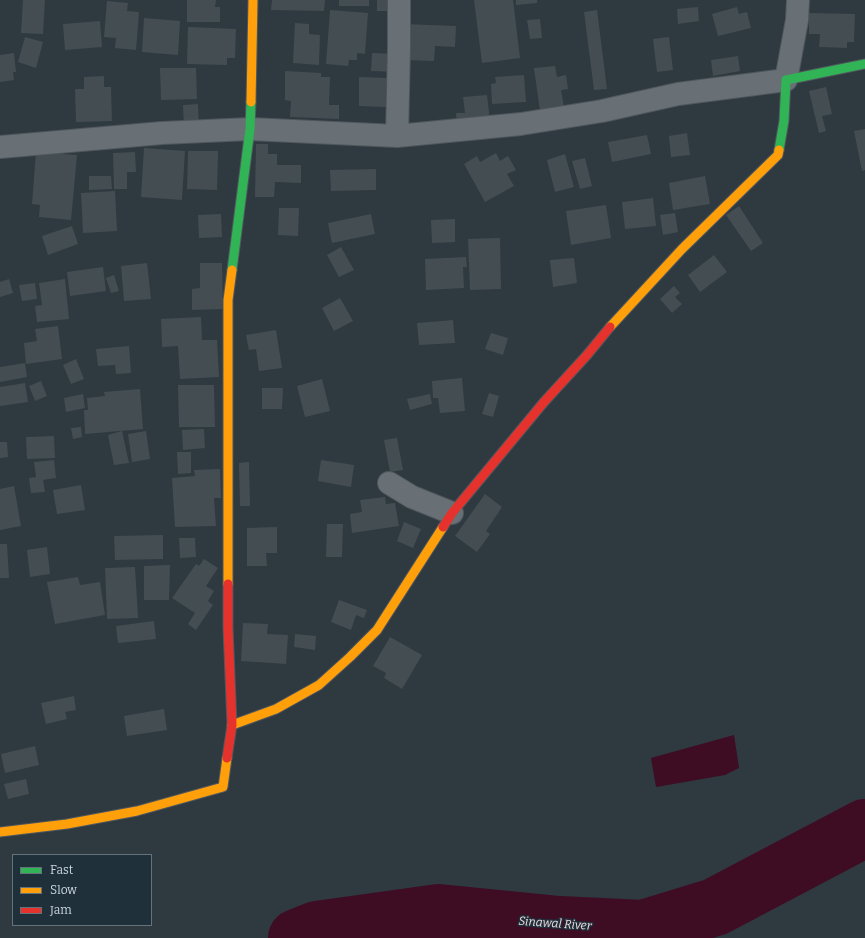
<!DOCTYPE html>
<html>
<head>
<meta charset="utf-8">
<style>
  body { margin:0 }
  #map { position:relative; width:865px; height:938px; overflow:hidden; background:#2f3940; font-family:Bitter,serif }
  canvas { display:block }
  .legend { position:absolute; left:12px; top:854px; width:140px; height:72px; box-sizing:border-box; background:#1f303b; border:1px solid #64727c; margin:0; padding:5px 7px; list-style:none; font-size:12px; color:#ccd6de }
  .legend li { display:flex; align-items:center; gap:8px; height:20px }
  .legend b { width:20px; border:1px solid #64727c }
</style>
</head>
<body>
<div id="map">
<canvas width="865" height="938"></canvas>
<ul class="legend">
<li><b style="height:5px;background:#30b455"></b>Fast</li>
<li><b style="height:5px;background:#ff9f0a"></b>Slow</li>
<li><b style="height:5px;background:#e5322d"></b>Jam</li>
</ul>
</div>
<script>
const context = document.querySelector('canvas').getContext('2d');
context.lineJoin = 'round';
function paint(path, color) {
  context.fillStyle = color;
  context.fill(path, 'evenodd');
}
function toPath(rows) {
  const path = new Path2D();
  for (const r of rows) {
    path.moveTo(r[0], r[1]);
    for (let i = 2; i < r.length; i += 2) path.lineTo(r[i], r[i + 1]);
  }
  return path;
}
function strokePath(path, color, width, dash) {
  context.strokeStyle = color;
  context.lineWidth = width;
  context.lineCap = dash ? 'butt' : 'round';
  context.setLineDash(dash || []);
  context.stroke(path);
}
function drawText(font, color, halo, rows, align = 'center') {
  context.font = font + ' Bitter,serif';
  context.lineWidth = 3;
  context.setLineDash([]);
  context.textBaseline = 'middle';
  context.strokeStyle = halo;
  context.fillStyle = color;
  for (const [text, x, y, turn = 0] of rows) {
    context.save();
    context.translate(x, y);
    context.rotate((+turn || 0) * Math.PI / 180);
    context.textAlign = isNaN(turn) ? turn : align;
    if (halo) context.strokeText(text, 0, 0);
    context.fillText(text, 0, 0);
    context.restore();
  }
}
paint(toPath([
  [734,735,739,768,725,775,656,787,651,758]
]), '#3e0c23');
strokePath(toPath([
  [297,938,317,930,439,913,559,925,643,929,715,907,865,828]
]), '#3e0c23', 58);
paint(toPath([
  [23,0,45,0,43,34,21,33],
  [187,0,216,0,215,7,220,7,220,22,187,22],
  [272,0,325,0,324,11,271,10],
  [339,0,369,0,369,6,339,6],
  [377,0,395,0,395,11,377,11],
  [474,0,513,0,520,58,482,63],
  [516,0,537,0,537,3,516,5],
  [107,1,128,3,127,11,139,12,136,50,115,48,116,38,104,37],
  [698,7,699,21,678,24,677,9],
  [737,7,739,14,747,12,751,28,718,36,712,14],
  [330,10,368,13,365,54,357,53,357,60,349,60,348,66,326,64],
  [597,10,607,89,594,90,584,12],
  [809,13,855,14,854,42,847,42,847,48,819,47,820,34,809,34],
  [144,18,180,21,178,55,142,52],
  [540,19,542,38,530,39,527,20],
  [100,21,102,47,65,50,63,24],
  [295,23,309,24,309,34,320,35,319,65,293,63],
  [404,24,456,26,455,47,435,46,434,61,403,60],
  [188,27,236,29,235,58,227,58,227,65,187,64],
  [25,37,43,42,36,68,18,62],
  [669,37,673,70,657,72,653,39],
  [14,53,16,72,13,72,14,80,0,82,0,55],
  [372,53,397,54,396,72,371,71],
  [738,56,740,71,713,76,711,60],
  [555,66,557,77,566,75,568,89,561,90,564,107,540,111,534,68],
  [160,68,196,68,197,99,161,100],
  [285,71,321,73,321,77,330,77,329,105,339,105,339,119,290,117,291,101,285,100],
  [524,75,526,102,492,104,491,84,496,83,495,77],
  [104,76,104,87,111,87,112,121,76,122,75,89,84,89,84,77],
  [359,77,387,78,386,107,359,106],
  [826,87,832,114,822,116,826,131,819,133,809,91],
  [487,95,490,122,457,125,456,113,465,113,463,97],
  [198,104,199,128,184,129,183,105],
  [865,129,865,170,862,171,854,131],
  [687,133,690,155,671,157,669,136],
  [647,135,651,154,612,162,608,142],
  [256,144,268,144,268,154,277,154,277,165,301,165,301,183,275,182,274,197,255,197],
  [144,148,185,151,182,200,141,197],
  [188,151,218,151,217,190,187,189],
  [36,152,77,155,71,220,39,217,40,205,32,204],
  [135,152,136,172,127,172,127,189,114,189,113,153],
  [496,153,500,161,508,156,516,170,507,174,514,186,485,202,464,164,477,156,480,162],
  [565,154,574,187,555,192,547,160],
  [585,158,592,186,580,189,572,161],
  [376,169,376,190,331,191,330,170],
  [89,176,111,176,112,189,89,190],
  [705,176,710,204,673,210,669,183],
  [115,191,117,231,83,233,81,193],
  [653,198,656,226,625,229,622,202],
  [606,205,611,238,571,245,566,211],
  [739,206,763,243,751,251,726,215],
  [279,208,299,208,298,236,278,235],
  [675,213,678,232,663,235,660,215],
  [221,214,222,237,199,238,198,215],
  [371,214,375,234,332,243,328,223],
  [455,219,455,242,432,243,431,220],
  [72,226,78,244,48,255,42,236],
  [500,238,501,289,470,290,468,239],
  [341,247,354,270,339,277,327,255],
  [714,255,727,272,700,292,688,275],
  [466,257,467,267,463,267,464,288,426,290,425,259],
  [574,258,577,283,553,287,550,260],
  [147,263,151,299,124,301,121,266],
  [200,263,222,263,223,309,192,310,192,289,200,288],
  [103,267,106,291,70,296,67,272],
  [114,275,119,291,111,293,106,278],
  [9,279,13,293,0,297,0,282],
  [65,279,69,319,37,322,35,306,42,305,39,283],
  [35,283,37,299,22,301,19,285],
  [674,286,680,293,675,297,682,304,672,313,660,299],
  [340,298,353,321,334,331,322,308],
  [201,317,202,340,217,340,219,377,180,379,178,346,162,347,161,319],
  [453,320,455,343,419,345,417,323],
  [58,326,62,359,26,364,24,343,37,341,35,329],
  [276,330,282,368,259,371,256,349,249,350,246,335],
  [491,333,508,338,503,355,485,349],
  [129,346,131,373,116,374,115,365,98,366,96,349],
  [76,359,84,379,71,384,63,365],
  [25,363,27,377,0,382,0,367],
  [462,378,465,411,440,413,438,398,433,398,432,381],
  [322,379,330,411,305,417,297,386],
  [41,381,47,396,35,401,29,386],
  [25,383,28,402,0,406,0,387],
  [178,385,214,385,215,427,179,427],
  [262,388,283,388,282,409,262,409],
  [140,389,143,429,85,434,84,410,88,410,87,398,105,396,104,392],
  [489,393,499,396,493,417,482,414],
  [83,394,85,408,66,412,64,398],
  [430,394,432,404,410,410,407,399],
  [81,427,82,437,73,439,71,428],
  [204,429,205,448,183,450,182,430],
  [122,431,129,463,114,465,108,435],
  [146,431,150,459,132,462,128,434],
  [54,436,55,458,27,459,26,437],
  [397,438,403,470,390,472,384,440],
  [0,442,7,442,8,457,0,458],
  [177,452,191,452,191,473,178,474],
  [54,460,56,478,43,480,45,492,31,493,29,478,36,477,34,462],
  [321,460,354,465,351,487,318,481],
  [249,462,250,506,240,506,239,463],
  [220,469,221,498,214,498,216,526,175,527,172,478,195,476,194,470],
  [81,485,85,510,57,514,53,490],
  [14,486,21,526,0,530,0,489],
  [485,494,502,507,486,531,490,534,477,552,455,536],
  [385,497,386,504,395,503,399,526,352,533,350,514,362,512,360,500],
  [404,522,421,529,413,548,397,541],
  [327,524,343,524,342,557,326,557],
  [277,527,277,553,266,553,267,566,247,566,247,528],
  [163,535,163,559,115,560,114,536],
  [179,538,195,538,196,557,180,558],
  [0,544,7,544,9,578,0,578],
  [47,547,50,574,30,577,27,550],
  [204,559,218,568,206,586,214,591,208,601,213,605,196,630,188,624,195,613,172,598,196,564,199,566],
  [170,565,169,600,144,600,144,566],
  [135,567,138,618,107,619,105,568],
  [78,577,80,585,100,582,105,615,55,624,47,582],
  [339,600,367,610,364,618,356,615,351,630,331,622],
  [154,621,156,639,118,643,116,626],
  [243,623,268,624,267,634,288,635,286,664,241,661],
  [295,634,316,636,315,650,294,647],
  [390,637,422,655,402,689,384,678,386,673,373,666],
  [74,696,76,710,65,712,67,719,46,724,41,703],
  [164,709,167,730,127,736,124,716],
  [35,746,39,765,5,773,1,754],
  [26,779,29,794,8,799,4,784]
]), '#444d52');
const street = toPath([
  [397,136,399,47,399,0],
  [0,147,162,133,250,129,397,136,521,124,602,111,678,94,786,80,797,20,798,0],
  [389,483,412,497,452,513]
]);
const fast = toPath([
  [779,150,784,121,786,80,865,64],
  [232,270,250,129,251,102]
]);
const slow = toPath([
  [251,102,253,0],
  [610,327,682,249,778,155,779,150],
  [228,584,228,300,232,270],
  [232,725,276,709,319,685,350,657,377,630,443,527],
  [0,832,67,824,137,811,223,787,227,758]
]);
const jam = toPath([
  [443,527,452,513,544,402,587,355,610,327],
  [227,758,232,725,228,628,228,584]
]);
strokePath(street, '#4f575d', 24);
strokePath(fast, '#4f575d', 11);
strokePath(slow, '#4f575d', 11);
strokePath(jam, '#4f575d', 11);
strokePath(street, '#687075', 22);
strokePath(fast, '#30b455', 9);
strokePath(slow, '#ff9f0a', 9);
strokePath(jam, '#e5322d', 9);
drawText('italic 12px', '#f2dae0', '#1f303b', [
  ["Sinawal River",555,924,4]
]);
</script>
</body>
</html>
